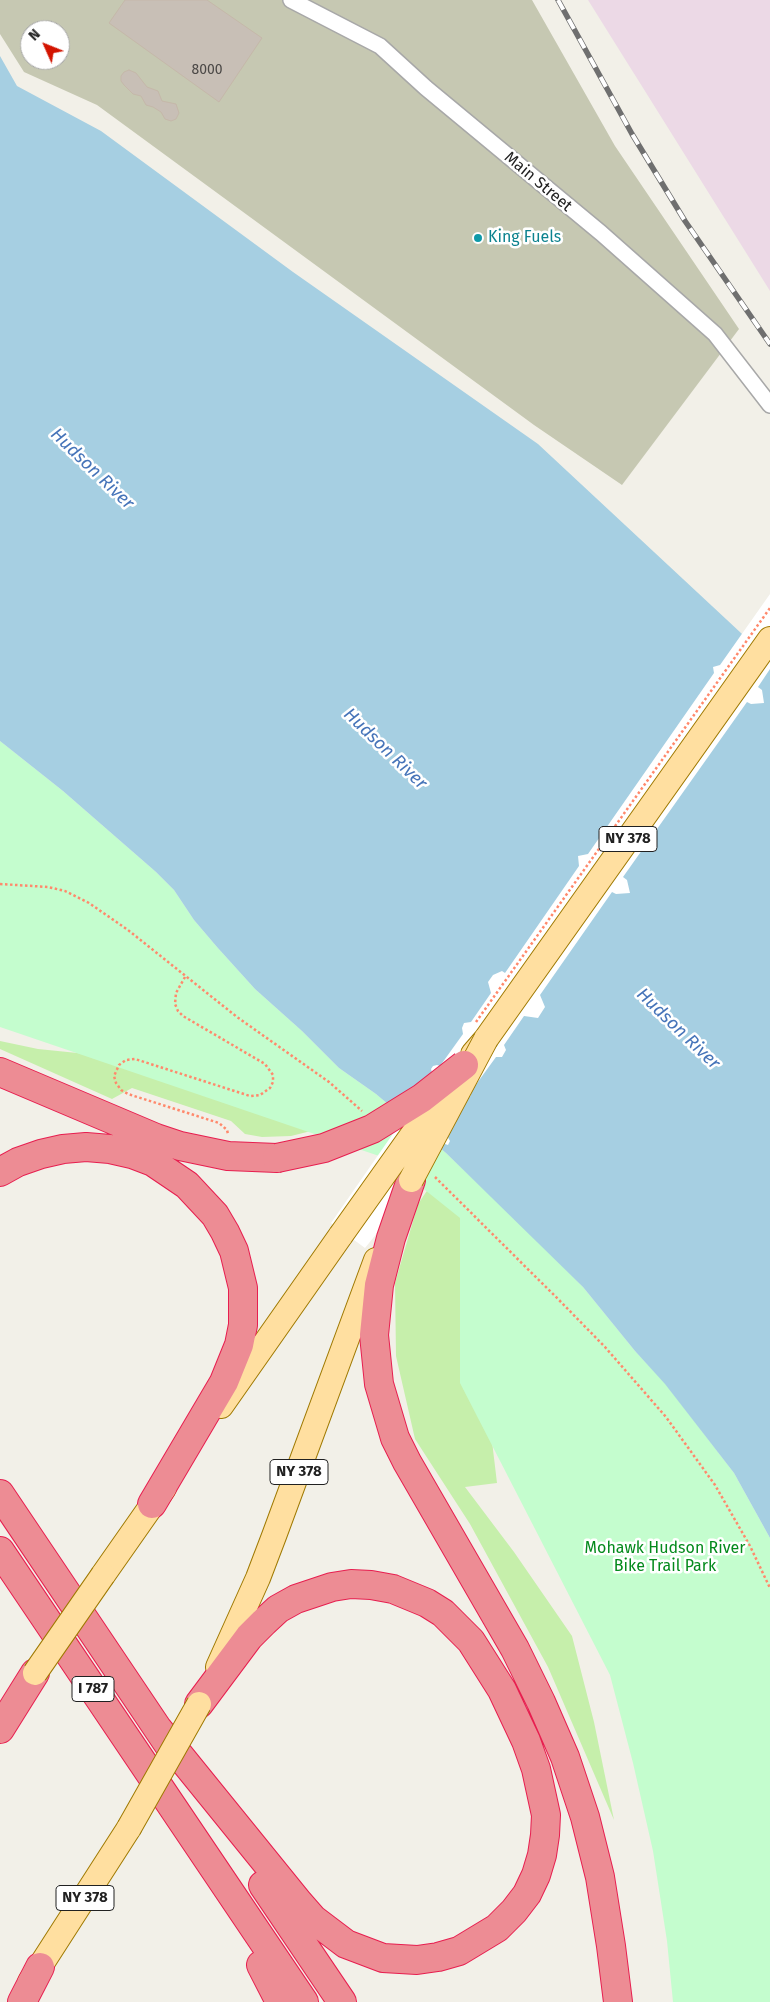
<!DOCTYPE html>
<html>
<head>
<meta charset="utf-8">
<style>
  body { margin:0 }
  #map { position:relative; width:770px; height:2002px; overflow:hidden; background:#f2f0e8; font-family:"Fira Sans",sans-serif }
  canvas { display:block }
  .north { position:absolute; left:20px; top:20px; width:50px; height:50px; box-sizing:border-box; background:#fff; border:1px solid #a6a6a6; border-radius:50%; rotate:314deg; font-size:14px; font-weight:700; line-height:20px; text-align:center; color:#212121 }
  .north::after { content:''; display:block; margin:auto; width:18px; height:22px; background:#d31400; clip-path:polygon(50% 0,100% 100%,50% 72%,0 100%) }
</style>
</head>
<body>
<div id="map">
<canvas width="770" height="2002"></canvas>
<div class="north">N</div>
</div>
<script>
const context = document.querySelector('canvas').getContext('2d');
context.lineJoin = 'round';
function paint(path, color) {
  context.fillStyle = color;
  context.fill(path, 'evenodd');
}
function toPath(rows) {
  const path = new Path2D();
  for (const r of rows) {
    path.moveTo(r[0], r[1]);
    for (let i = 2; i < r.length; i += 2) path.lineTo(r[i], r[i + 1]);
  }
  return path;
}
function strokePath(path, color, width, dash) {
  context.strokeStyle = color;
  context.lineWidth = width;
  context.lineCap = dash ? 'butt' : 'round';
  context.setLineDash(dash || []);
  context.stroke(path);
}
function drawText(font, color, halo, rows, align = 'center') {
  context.font = font + ' "Fira Sans",sans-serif';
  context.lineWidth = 5;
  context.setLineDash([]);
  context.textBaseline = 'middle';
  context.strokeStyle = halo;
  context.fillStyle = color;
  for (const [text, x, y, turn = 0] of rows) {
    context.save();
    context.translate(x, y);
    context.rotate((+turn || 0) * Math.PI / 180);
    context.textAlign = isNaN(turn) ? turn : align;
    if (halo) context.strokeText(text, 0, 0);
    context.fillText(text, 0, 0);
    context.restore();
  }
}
paint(toPath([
  [588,0,770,0,770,291]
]), '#ecd9e6');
paint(toPath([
  [0,0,532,0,615,146,739,329,622,485,534,425,97,105,24,72,0,34],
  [30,30,60,30,60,60,30,60]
]), '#c6c8b2');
paint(toPath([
  [0,894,323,1128,291,1136,262,1137,245,1134,231,1121,132,1088,112,1099,0,1049,0,1041,38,1049,107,1056,0,950],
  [443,1167,524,1246,485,1383,497,1483,465,1487,514,1552,572,1636,594,1722,614,1820,548,1667,470,1524,415,1439,396,1356,395,1283,418,1204]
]), '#c6efab');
paint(toPath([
  [0,741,63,791,156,872,174,890,194,920,217,947,255,989,302,1031,339,1068,376,1094,446,1153,540,1243,583,1287,635,1351,665,1383,734,1473,770,1538,770,2002,673,2002,667,1941,653,1851,633,1763,610,1675,460,1383,460,1218,385,1158,0,1027]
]), '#c4fdce');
paint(toPath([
  [0,56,17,86,101,131,293,272,538,444,770,660,770,1538,734,1473,665,1384,635,1351,583,1287,446,1153,376,1094,339,1068,302,1031,255,989,217,947,194,920,174,890,156,872,63,791,0,741]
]), '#a6cfe2');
paint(toPath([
  [770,594,770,669,758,687,762,690,764,703,751,704,747,702,623,877,627,880,630,893,616,894,612,892,540,995,545,1007,538,1018,524,1016,504,1045,506,1050,502,1057,496,1057,472,1090,470,1097,467,1097,446,1134,450,1141,448,1145,442,1143,414,1195,397,1243,377,1233,365,1248,331,1223,433,1076,431,1069,433,1066,437,1065,440,1066,463,1034,462,1028,464,1023,471,1022,491,993,488,982,493,975,502,971,505,973,579,866,578,856,588,854,714,673,713,667,720,665]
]), '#fff');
const building = toPath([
  [125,0,207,0,262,38,219,102,109,23,125,0],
  [129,70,136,73,147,87,158,91,162,101,176,104,179,113,176,119,171,121,165,119,161,112,153,107,146,105,141,96,133,94,124,85,121,81,121,76,124,72,129,70]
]);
paint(building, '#c8bfb6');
strokePath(building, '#c5b8a9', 1);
const street = toPath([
  [291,0,380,46,426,88,601,233,715,334,770,405]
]);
const primary = toPath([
  [473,1054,486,1039,770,639],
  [221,1406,341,1235],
  [103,1575,164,1488],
  [218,1667,258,1578,274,1536,376,1260],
  [30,1982,129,1828]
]);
const highway = toPath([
  [0,1072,156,1138,180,1146,228,1156,277,1158],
  [0,1172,18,1162,41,1154,63,1149,86,1147,110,1149,132,1154,153,1162,187,1185,215,1215,225,1232,234,1251,243,1288,243,1325,239,1345,224,1382,152,1504],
  [411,1180,391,1238,379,1285,374,1335,379,1384,395,1438,407,1462,515,1649,541,1702,565,1757,585,1817,600,1877,611,1946,618,2002],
  [0,1494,168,1744],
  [0,1551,304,2002],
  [0,1729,35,1673],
  [158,1729,299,1903,313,1919,346,1944,383,1958,417,1960,438,1957,459,1951,497,1928,514,1911,527,1894,536,1875,542,1855,545,1835,546,1815,536,1769,526,1741,502,1690,471,1641,443,1613,427,1603,393,1589,371,1585,351,1584,332,1587,296,1599,278,1609,264,1622,249,1637,199,1704],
  [263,1885,342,2002],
  [261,1965,280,2002],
  [22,2002,40,1967]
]);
strokePath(street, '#a8a8a8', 18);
strokePath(primary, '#9f7900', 26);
strokePath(highway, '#e71e4f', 30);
strokePath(toPath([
  [0,884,48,887,65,891,89,903,128,930,237,1017,329,1082,362,1111],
  [185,977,176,993,175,1004,178,1011,183,1016,265,1064,273,1075,273,1082,270,1088,260,1095,250,1096,135,1059,126,1060,119,1065,114,1076,116,1083,121,1090,128,1094,219,1123,227,1130,228,1134],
  [435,1177,560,1301,605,1347,666,1417,715,1485,750,1546,770,1588]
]), '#ff896c', 2.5, [2.5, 2.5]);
strokePath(street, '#fff', 15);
strokePath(primary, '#ffdfa0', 24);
strokePath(highway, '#ed8c94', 28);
const rail = toPath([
  [558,0,632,134,685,221,770,344]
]);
strokePath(rail, '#6f6f6f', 5.5);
strokePath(rail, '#fff', 4, [11]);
const primaryBridge = toPath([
  [411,1180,486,1039],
  [341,1235,447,1086],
  [35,1673,103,1575],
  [129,1828,199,1704]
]);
const highwayBridge = toPath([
  [277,1158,324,1148,372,1129,422,1098,464,1065]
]);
strokePath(primaryBridge, '#9f7900', 26, []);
strokePath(highwayBridge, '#e71e4f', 30, []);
strokePath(toPath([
  [476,1022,770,608]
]), '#ff896c', 2.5, [2.5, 2.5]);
strokePath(primaryBridge, '#ffdfa0', 24);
strokePath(highwayBridge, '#ed8c94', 28);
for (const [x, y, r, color] of [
  [478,238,5,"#0f9aa8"]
]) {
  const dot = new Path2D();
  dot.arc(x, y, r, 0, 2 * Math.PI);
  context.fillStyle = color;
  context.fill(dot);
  strokePath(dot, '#fff', 2);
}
drawText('14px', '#4b4846', null, [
  ["8000",207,70]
]);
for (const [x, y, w] of [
  [628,839,58],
  [299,1472,58],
  [93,1689,42],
  [85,1898,58]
]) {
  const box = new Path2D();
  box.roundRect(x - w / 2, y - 12.5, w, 25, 4);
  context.fillStyle = '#fff';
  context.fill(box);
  strokePath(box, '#212121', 1);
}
drawText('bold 15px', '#212121', null, [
  ["NY 378",628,839],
  ["NY 378",299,1472],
  ["I 787",93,1689],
  ["NY 378",85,1898]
]);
drawText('16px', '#212121', '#fff', [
  ["Main Street",538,182,40]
]);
drawText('16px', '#0d838f', '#fff', [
  ["King Fuels",488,238]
], 'left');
drawText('16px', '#048a1c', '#fff', [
  ["Mohawk Hudson River",665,1549],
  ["Bike Trail Park",665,1567]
]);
drawText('italic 18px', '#4674b9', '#fff', [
  ["Hudson River",92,469,44],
  ["Hudson River",385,749,44],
  ["Hudson River",678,1029,44]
]);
</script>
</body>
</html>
